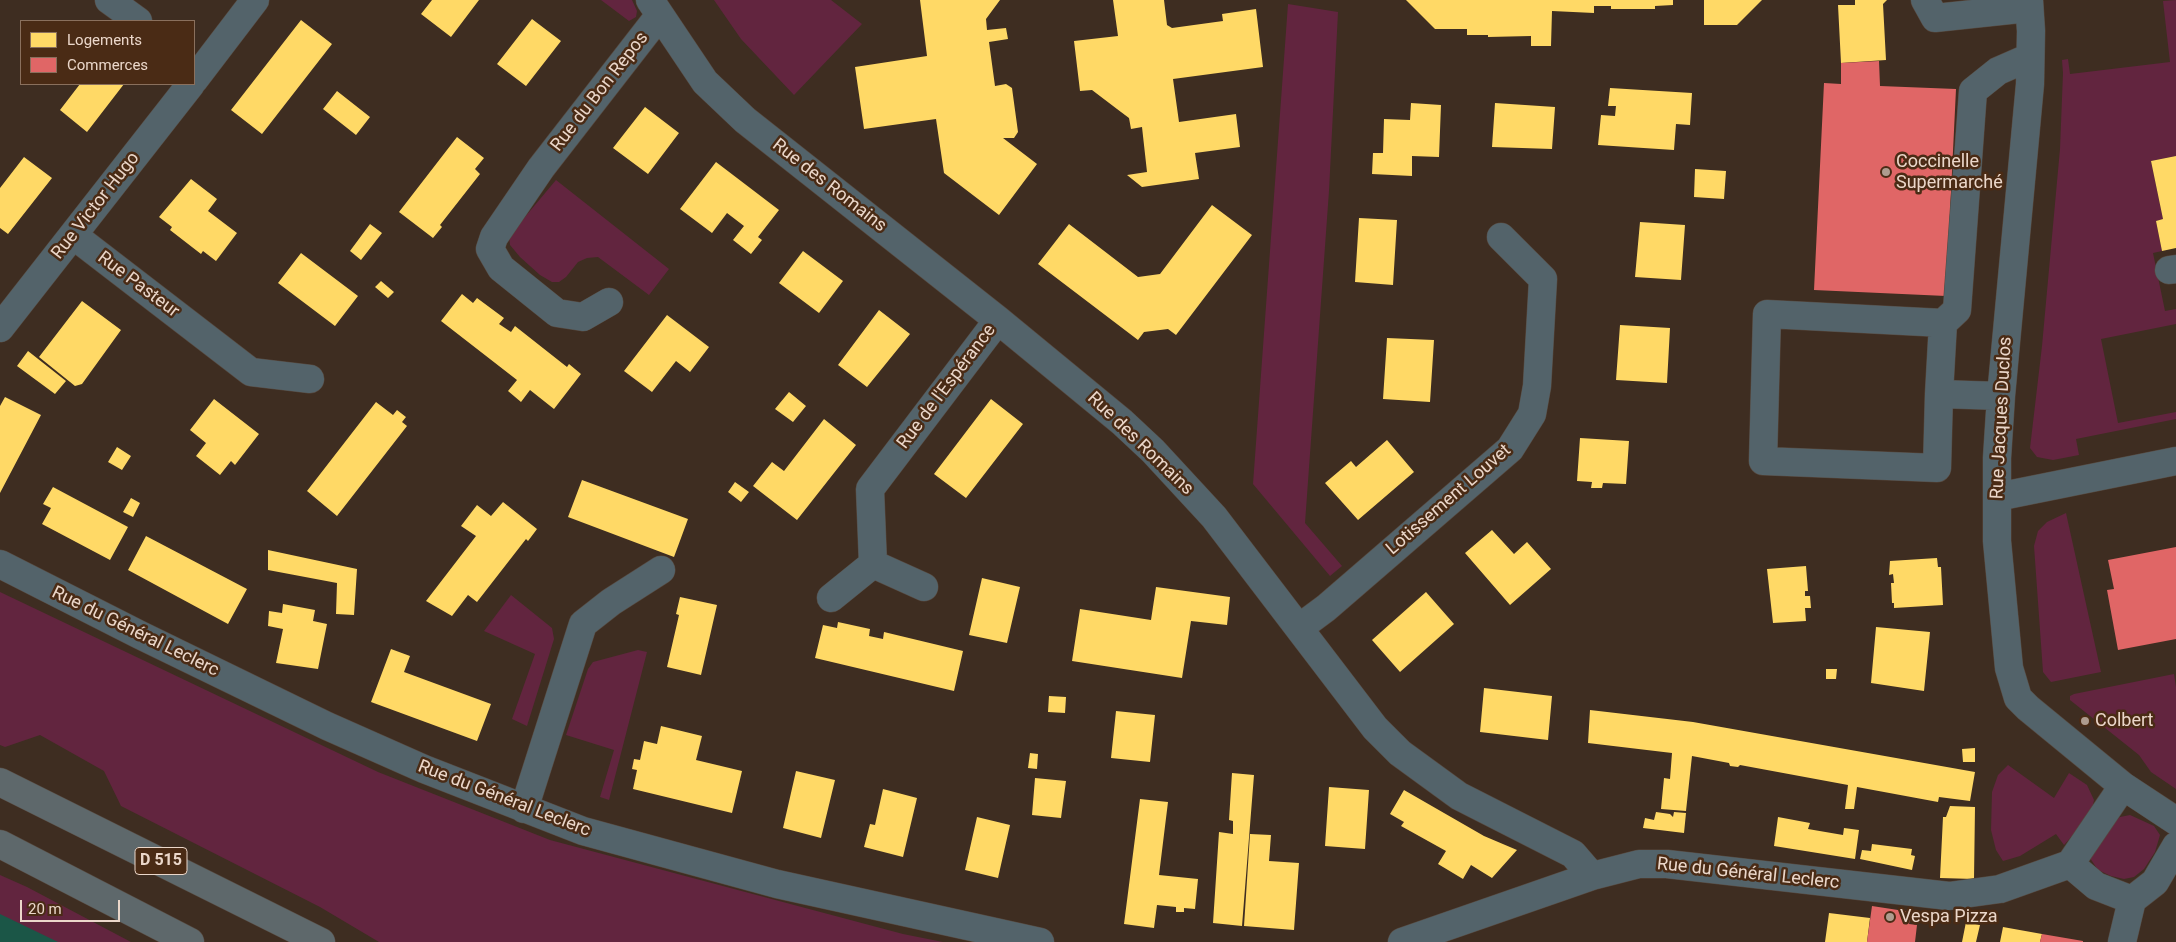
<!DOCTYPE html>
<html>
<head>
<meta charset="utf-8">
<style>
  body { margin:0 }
  #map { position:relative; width:2176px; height:942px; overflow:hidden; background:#3e2d21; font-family:Roboto,sans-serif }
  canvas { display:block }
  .legend { position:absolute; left:20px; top:20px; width:175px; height:65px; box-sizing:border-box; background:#4a2b15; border:1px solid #8a705d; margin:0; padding:6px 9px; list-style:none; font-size:15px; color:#ebd7ca }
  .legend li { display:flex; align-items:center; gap:10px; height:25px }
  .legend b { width:25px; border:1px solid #8a705d }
  .scale { position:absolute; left:20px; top:900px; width:100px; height:22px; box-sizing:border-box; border:2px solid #ebd7ca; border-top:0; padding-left:6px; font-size:15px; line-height:18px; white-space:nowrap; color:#ebd7ca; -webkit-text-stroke:4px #4a2b15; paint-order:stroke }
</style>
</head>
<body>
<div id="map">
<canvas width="2176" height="942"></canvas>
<ul class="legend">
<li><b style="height:14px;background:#ffd966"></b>Logements</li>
<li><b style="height:14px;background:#e06666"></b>Commerces</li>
</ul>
<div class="scale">20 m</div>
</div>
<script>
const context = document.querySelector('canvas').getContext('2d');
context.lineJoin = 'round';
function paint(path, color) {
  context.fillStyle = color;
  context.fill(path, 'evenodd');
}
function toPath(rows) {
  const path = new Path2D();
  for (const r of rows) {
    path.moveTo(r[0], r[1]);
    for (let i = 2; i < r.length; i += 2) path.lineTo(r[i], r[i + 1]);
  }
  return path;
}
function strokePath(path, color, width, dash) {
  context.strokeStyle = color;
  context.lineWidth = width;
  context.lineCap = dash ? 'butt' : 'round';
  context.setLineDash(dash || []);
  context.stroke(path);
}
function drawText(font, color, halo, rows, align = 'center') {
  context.font = font + ' Roboto,sans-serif';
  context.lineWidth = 5;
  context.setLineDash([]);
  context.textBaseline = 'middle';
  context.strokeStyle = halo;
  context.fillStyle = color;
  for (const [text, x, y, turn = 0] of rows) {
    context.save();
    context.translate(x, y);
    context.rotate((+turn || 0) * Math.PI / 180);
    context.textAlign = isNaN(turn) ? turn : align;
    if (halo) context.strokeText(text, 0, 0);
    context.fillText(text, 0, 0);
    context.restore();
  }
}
paint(toPath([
  [601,0,632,0,637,11,636,17,629,21],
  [714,0,831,0,862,24,794,95,741,39],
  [2176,0,2176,156,2151,161,2163,219,2156,221,2162,251,2153,253,2165,311,2176,309,2176,324,2101,339,2118,423,2176,412,2176,419,2076,439,2079,455,2053,460,2037,457,2030,448,2042,346,2060,149,2063,73,2062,60,2068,59,2070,74,2170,62,2163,1],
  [1288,4,1338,12,1329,191,1305,523,1342,566,1330,576,1253,484],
  [556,180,669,269,649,295,598,257,587,258,578,262,566,277,559,282,552,282,540,275,520,257,510,245,509,236],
  [2066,513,2101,672,2051,682,2043,672,2034,546,2038,531,2047,522],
  [0,592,378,772,550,840,903,934,943,942,379,942,320,907,121,806,104,771,40,735,5,747,0,745],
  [511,595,552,628,554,639,527,726,512,719,535,654,484,631],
  [638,650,647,652,609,800,600,797,614,750,566,735,588,669,593,662],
  [2174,674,2176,687,2176,789,2151,772,2139,755,2070,700,2070,696,2074,694],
  [2008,765,2054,798,2069,773,2087,785,2094,800,2091,814,2064,845,2056,834,2020,856,2003,861,1996,850,1991,830,1992,792,1998,775],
  [2130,815,2154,826,2160,835,2155,852,2144,869,2134,877,2124,879,2111,876,2098,870,2090,858,2108,826,2120,817],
  [0,875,27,887,131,942,0,942]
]), '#62253f');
paint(toPath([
  [0,914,56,941,58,942,0,942]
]), '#1b5647');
paint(toPath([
  [432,0,479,0,451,37,421,14],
  [920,0,1000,0,986,19,987,30,1006,28,1008,39,989,42,995,86,1006,84,1012,88,1018,132,1014,138,1003,138,1037,164,999,215,944,173,936,119,864,129,855,67,927,56],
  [1113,0,1164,0,1167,25,1172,28,1223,21,1222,14,1256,9,1263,67,1173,79,1179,122,1236,114,1240,147,1195,153,1199,179,1142,187,1127,175,1147,172,1142,127,1131,129,1129,118,1117,109,1092,90,1080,91,1074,41,1118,36],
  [1406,0,1673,0,1673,5,1655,6,1655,9,1611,9,1611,6,1594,6,1594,13,1552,11,1551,46,1531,46,1531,36,1488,37,1488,35,1467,35,1467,29,1435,29],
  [1704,0,1762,0,1737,25,1704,25],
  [1855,0,1887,0,1883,4,1886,60,1841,63,1838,5,1855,5],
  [532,19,561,41,526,86,497,64],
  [301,20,332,44,262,134,231,110],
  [80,84,124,84,87,132,60,110],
  [1610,88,1692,93,1690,125,1676,124,1674,150,1598,145,1601,115,1615,116,1616,106,1608,106],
  [337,91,370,117,356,135,323,109],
  [1411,103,1441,105,1439,157,1412,156,1412,176,1372,174,1373,153,1383,153,1384,119,1410,120],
  [1495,103,1555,107,1552,149,1492,147],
  [645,107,679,133,648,174,613,148],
  [457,137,484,158,475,169,480,174,440,225,442,227,433,238,399,212],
  [2176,156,2176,248,2162,251,2156,221,2163,219,2151,161],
  [24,157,52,178,8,234,0,228,0,188],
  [716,162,779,210,758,237,762,240,751,254,733,240,744,226,727,213,712,233,680,209],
  [1695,169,1726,171,1724,199,1694,197],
  [191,179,217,199,208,211,237,233,216,261,203,251,201,254,170,230,172,227,159,217],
  [1212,205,1252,235,1176,335,1168,329,1144,332,1138,340,1038,264,1069,224,1138,277,1160,274],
  [1359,218,1397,220,1393,285,1355,282],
  [1640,222,1685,225,1681,280,1635,277],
  [370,224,382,233,361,260,350,251],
  [803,251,843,281,819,313,779,283],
  [301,253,358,296,335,326,278,283],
  [381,281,394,292,388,298,375,287],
  [462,294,473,303,477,298,504,318,499,324,511,332,515,326,567,367,569,364,581,374,554,409,530,390,521,402,508,391,517,380,441,321],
  [82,301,121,330,82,384,75,386,39,357],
  [879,310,910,334,867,387,838,365],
  [667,315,709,347,690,372,676,361,652,392,624,371],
  [1620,325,1670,328,1667,383,1616,380],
  [1387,338,1434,340,1430,402,1383,399],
  [28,351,66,381,55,394,17,366],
  [789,392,806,406,793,422,775,409],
  [5,397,41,415,0,493,0,406],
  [214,399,259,434,235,465,231,461,220,475,196,456,206,443,190,430],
  [991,399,1023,424,966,498,934,474],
  [376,402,393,415,397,410,406,417,402,422,407,426,337,516,307,491],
  [824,419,856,445,797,520,753,486,772,462,784,471],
  [1580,438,1629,441,1626,484,1603,483,1602,488,1591,488,1592,482,1577,481],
  [1387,440,1414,472,1358,520,1325,483,1351,461,1356,467],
  [117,447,131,456,122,470,108,462],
  [582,480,688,519,674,557,568,517],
  [735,482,749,492,741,502,728,492],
  [53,487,128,527,110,560,42,524,51,508,43,504],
  [131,498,140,503,133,517,123,512],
  [503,502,537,529,528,541,526,539,477,602,468,595,452,616,426,601,476,536,461,526,477,505,491,516],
  [1492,530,1514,554,1527,542,1551,569,1510,605,1465,553],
  [146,536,247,589,228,624,128,570],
  [268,550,357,569,354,615,336,614,337,583,268,570],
  [1937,558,1938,567,1941,567,1943,605,1894,608,1894,603,1892,603,1891,583,1894,583,1893,574,1889,575,1890,561],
  [1806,566,1808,591,1805,591,1805,596,1810,596,1811,608,1805,608,1806,621,1773,623,1767,569],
  [982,578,1020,587,1007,643,969,635],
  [1156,587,1230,597,1227,625,1191,621,1182,678,1072,661,1080,609,1151,620],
  [1426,592,1454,624,1400,672,1372,640],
  [680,597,717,605,701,675,667,667,679,615,676,614],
  [283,604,315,610,313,621,327,624,318,669,276,663,283,629,268,626,269,611,282,613],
  [838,622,870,629,869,636,883,639,884,632,963,651,954,691,815,658,823,625,837,628],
  [1876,627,1930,632,1924,691,1871,683],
  [391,649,410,656,404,672,491,704,477,741,371,702],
  [1826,669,1837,669,1836,679,1826,679],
  [1484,688,1552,696,1548,740,1480,732],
  [1049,696,1066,697,1065,713,1048,712],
  [1590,710,1693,722,1975,772,1970,801,1939,797,1938,802,1857,787,1854,809,1845,809,1848,785,1740,765,1738,767,1730,766,1729,763,1692,756,1686,811,1661,809,1664,778,1670,779,1672,753,1588,743],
  [1116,711,1155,715,1150,762,1111,758],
  [661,726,702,736,696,760,742,771,732,813,633,789,637,770,632,769,634,759,640,760,644,741,657,744],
  [1975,748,1975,762,1963,762,1962,749],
  [1030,753,1038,754,1037,769,1028,768],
  [796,771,835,780,821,838,783,828],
  [1232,773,1254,775,1242,926,1213,923,1219,832,1233,834,1233,821,1229,820],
  [1035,778,1066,781,1061,818,1032,815],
  [1329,787,1369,790,1365,849,1325,846],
  [883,789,917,798,903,857,864,847,870,824,875,825],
  [1404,790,1484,836,1517,850,1492,878,1471,865,1463,879,1438,864,1446,851,1401,826,1404,822,1390,814],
  [1140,799,1168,802,1159,875,1198,879,1195,909,1184,908,1184,912,1176,912,1176,907,1157,905,1154,928,1124,924],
  [1950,806,1975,807,1974,879,1940,878,1943,817,1946,817],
  [1656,812,1670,814,1673,817,1674,812,1686,813,1684,833,1643,828,1645,818,1654,820],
  [977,817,1010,825,998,878,965,870],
  [1778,817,1810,823,1808,829,1843,835,1844,828,1859,830,1855,859,1774,846],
  [1250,834,1271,835,1269,861,1299,863,1294,930,1244,926],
  [1872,844,1912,849,1911,855,1915,856,1912,870,1860,859,1862,850,1871,851],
  [1829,913,1870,918,1867,942,1825,942],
  [1966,922,1980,925,1976,942,1962,942],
  [2003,927,2042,934,2040,942,2000,942]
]), '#ffd966');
paint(toPath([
  [1879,61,1880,86,1956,89,1946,296,1814,290,1824,83,1841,84,1841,63],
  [2176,547,2176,639,2118,650,2107,590,2114,589,2108,560],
  [1872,906,1911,912,1909,924,1917,925,1915,942,1867,942],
  [2042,934,2083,941,2083,942,2040,942]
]), '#e06666');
const minor = toPath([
  [109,0,138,21],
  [650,0,705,82,745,120,998,320,1122,422,1153,451,1214,517,1375,728,1400,753,1459,796,1573,854,1592,876],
  [1925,0,1935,18,2029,8],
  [2029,0,2031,31,2030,84,2001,396,1997,458,1997,541,2009,668,2018,698,2028,708,2123,786,2176,821],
  [194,80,255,0],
  [73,235,251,372,310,379],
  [2169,270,2176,269],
  [609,302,583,317,557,313,501,268,490,249,494,237,541,168,659,16],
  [1943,323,1957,310,1973,91,1998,71,2030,57],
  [0,328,191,84],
  [1939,394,1943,323,1767,314,1763,461,1937,468,1939,394,2001,396],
  [1997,497,2176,461],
  [0,564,140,635,327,726,424,769,583,831,777,884,1040,942],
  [924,587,873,564,870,489,998,320],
  [831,598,873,564],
  [1299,628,1326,608,1510,449,1532,414,1537,386,1543,279,1501,237],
  [524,809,583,624,611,602,661,570],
  [2070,864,2096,886,2132,900,2155,882,2176,846],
  [1402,942,1592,876,1639,864,1667,864,1949,896,2000,889,2070,864,2123,786],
  [2122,942,2132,900]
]);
const highway = toPath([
  [0,782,321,942],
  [0,844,190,942]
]);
strokePath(minor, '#57493f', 29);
strokePath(highway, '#57493f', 29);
strokePath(minor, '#53636a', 28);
strokePath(highway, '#5e686b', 28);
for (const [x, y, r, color] of [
  [1886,172,5,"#ae9c8f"],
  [2085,721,5,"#ae9c8f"],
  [1890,917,5,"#ae9c8f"]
]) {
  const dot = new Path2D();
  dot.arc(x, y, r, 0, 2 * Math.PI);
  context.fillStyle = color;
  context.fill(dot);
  strokePath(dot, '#4a2b15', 2);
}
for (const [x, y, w] of [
  [161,861,52]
]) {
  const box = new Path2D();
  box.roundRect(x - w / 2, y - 13.5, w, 27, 4);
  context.fillStyle = '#4a2b15';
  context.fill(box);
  strokePath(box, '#ebd7ca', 1);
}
drawText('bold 16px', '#ebd7ca', null, [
  ["D 515",161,861]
]);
drawText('18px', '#ebd7ca', '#4a2b15', [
  ["Rue du Bon Repos",600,92,-52],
  ["Rue des Romains",829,186,38],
  ["Rue Victor Hugo",96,206,-52],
  ["Rue Pasteur",138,285,37],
  ["Rue de l'Espérance",947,387,-53],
  ["Rue Jacques Duclos",2002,418,-87],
  ["Rue des Romains",1140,444,44],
  ["Lotissement Louvet",1449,500,-41],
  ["Rue du Général Leclerc",135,632,26],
  ["Rue du Général Leclerc",504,799,21],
  ["Rue du Général Leclerc",1748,874,6]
]);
drawText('18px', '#ebd7ca', '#4a2b15', [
  ["Coccinelle",1896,162],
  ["Supermarché",1896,183],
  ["Colbert",2095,721],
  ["Vespa Pizza",1900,917]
], 'left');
</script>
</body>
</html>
